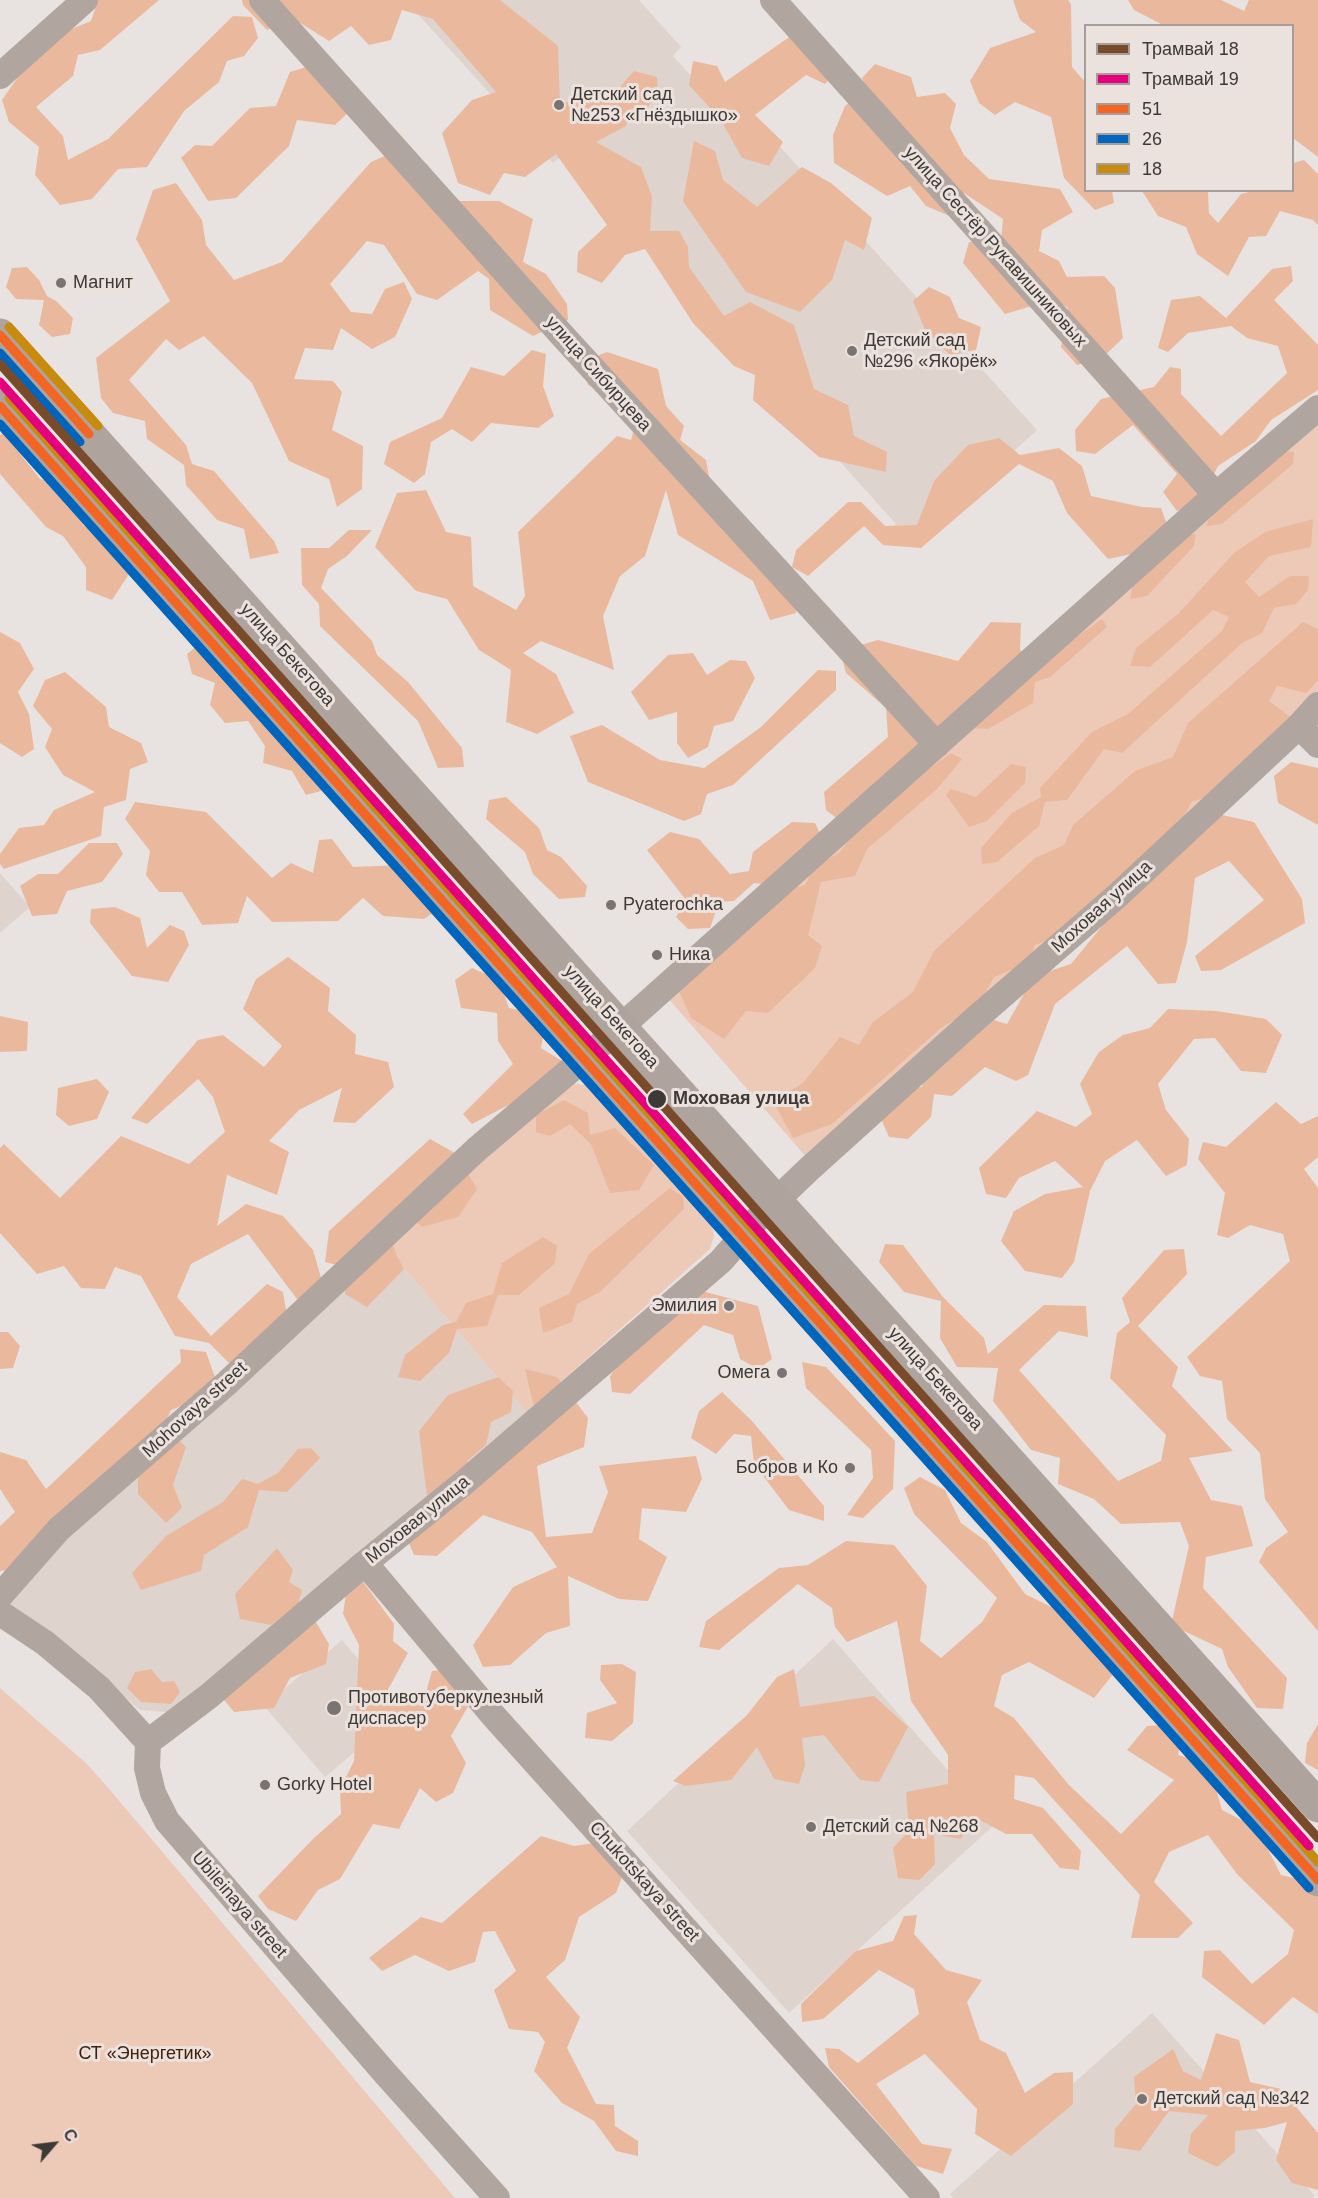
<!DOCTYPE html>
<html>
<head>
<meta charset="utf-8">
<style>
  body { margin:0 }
  #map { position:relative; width:1318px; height:2198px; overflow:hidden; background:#e8e3e0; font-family:Arial,sans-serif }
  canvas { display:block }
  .legend { position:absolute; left:1084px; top:24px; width:210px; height:168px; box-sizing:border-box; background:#ece2dd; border:2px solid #a69e9b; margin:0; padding:8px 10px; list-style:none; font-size:18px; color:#3d3937 }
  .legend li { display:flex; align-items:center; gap:12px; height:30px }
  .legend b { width:30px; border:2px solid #a69e9b }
  .north { position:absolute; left:24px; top:2114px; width:60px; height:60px; -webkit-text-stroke:4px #ece2dd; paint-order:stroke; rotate:62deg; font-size:16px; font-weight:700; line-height:24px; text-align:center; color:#3d3937 }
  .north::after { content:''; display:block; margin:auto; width:21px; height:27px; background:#3d3937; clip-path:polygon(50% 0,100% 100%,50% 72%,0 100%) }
</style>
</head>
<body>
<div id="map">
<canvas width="1318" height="2198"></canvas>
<ul class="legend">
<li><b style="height:8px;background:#7a4b2a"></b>Трамвай 18</li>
<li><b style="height:8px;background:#e5007d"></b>Трамвай 19</li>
<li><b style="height:8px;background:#f26522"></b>51</li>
<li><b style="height:8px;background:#0065bd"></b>26</li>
<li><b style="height:8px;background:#c88b0e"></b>18</li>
</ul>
<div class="north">С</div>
</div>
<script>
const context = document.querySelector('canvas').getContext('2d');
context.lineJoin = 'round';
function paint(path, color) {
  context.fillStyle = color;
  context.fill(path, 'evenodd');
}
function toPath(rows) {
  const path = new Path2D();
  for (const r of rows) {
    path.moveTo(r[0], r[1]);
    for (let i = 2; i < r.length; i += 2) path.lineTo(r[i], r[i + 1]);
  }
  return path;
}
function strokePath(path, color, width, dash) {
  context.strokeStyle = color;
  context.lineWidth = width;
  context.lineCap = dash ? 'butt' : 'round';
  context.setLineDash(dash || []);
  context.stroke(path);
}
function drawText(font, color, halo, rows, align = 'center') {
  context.font = font + ' Arial,sans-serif';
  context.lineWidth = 6;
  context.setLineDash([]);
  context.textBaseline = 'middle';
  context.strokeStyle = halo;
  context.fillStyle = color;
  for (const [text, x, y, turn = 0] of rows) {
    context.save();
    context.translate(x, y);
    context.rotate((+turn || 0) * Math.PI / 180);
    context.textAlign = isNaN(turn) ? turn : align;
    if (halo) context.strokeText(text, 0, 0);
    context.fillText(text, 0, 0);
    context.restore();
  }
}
paint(toPath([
  [405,0,639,0,681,47,673,56,759,151,773,139,1037,430,909,546,892,527,896,524,564,154,553,163],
  [0,873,30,907,0,933],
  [385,1246,527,1412,201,1691,167,1712,140,1710,108,1683,8,1605,59,1534],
  [833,1639,995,1824,789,2013,627,1831],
  [342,1640,403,1711,325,1777,264,1706],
  [1152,2013,1315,2196,1312,2198,954,2198,950,2194]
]), '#dfd3cd');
paint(toPath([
  [1318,419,1318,691,1114,889,807,1158,667,997],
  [572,1083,589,1086,710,1218,714,1236,710,1249,527,1412,385,1246],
  [0,1688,87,1764,110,1790,455,2198,0,2198]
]), '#edcab7');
paint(toPath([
  [98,0,159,0,100,50,78,55,73,76,36,107,63,136,68,160,108,139,233,16,252,17,258,38,244,56,227,61,219,82,184,111,147,167,118,169,92,199,60,205,35,175,39,147,9,122,2,100,43,41,91,21],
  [242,0,500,0,558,46,560,104,599,92,612,96,634,71,657,77,658,93,648,107,631,109,626,126,596,142,641,167,652,197,650,231,679,231,688,247,689,267,724,316,750,302,794,325,814,389,848,405,854,436,887,452,886,472,819,457,753,400,755,375,734,366,693,323,645,249,625,255,602,283,577,272,578,252,607,225,556,154,525,177,504,173,490,195,458,183,442,133,472,100,496,92,433,19,402,10,391,40,369,45,351,26,329,41,294,19,267,30,243,5],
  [1013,0,1068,0,1071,4,1072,67,1085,82,1086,190,1112,191,1114,203,1095,210,1064,178,1051,117,1015,102,995,115,979,103,970,81,990,48,1036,32,1020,20],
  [1128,0,1221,0,1244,11,1249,0,1318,0,1318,157,1293,138,1292,26,1163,25,1134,10],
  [795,33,838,69,825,84,806,75,755,115,783,142,769,166,742,158,721,120,689,85,693,61,717,66,725,82],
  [323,62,354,107,335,125,297,120,289,146,236,198,208,201,181,158,195,145,212,146,250,108,276,106,290,72],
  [875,64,911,77,917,97,945,93,956,104,950,128,964,155,989,179,1060,189,1073,212,1042,230,1039,251,1059,261,1067,277,1104,276,1115,288,1123,338,1101,359,1077,365,1061,347,1068,308,1055,299,1005,314,963,263,969,242,1001,242,1003,219,964,193,952,217,926,206,910,186,887,196,834,163,833,135,845,106,866,89,862,78],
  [694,141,715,151,723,180,757,207,802,167,831,183,872,218,864,250,845,240,832,280,800,312,746,292,683,201],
  [403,148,428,165,446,201,499,201,533,219,523,262,546,274,567,304,568,320,533,336,490,310,489,279,478,271,437,300,417,294,384,245,367,241,330,284,351,312,372,314,385,289,404,282,412,299,395,337,372,349,341,328,333,350,305,348,294,379,333,381,342,392,332,430,363,446,362,489,337,507,329,479,289,461,252,383,204,336,179,350,166,339,129,380,186,445,192,464,214,471,274,541,279,553,250,559,244,529,217,520,186,485,184,465,147,439,145,421,113,413,101,398,96,358,170,301,136,239,153,190,176,183,202,220,206,245,234,280,282,262,371,162],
  [1304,160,1318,174,1318,225,1313,220,1280,211,1266,236,1249,237,1228,276,1197,254,1186,227,1158,216,1142,191,1208,191,1209,213,1218,223,1241,194,1253,191,1292,190,1293,163],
  [1291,266,1293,281,1274,300,1318,345,1318,390,1271,420,1256,441,1218,466,1201,501,1177,511,1163,492,1177,474,1133,425,1095,454,1076,451,1075,430,1101,399,1154,387,1170,367,1181,369,1181,394,1221,436,1287,373,1278,346,1247,338,1231,326,1188,333,1168,352,1158,348,1171,300,1200,296,1226,318,1272,269],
  [27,267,39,280,47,296,56,301,73,318,70,334,52,337,39,325,44,300,16,299,6,287,12,268],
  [929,287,950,297,959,318,981,327,976,350,950,355,925,330,913,301],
  [532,350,546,354,543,386,554,416,538,428,491,423,472,442,452,429,431,442,425,474,414,483,384,464,390,442,442,418,471,367,504,376],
  [607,352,658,369,666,406,684,426,680,440,706,460,712,493,798,587,796,613,770,620,753,581,678,535,666,490,645,556,620,576,603,616,614,670,541,641,523,653,556,674,574,713,537,734,506,722,511,670,479,650,447,599,416,591,375,547,397,493,426,490,446,532,471,537,473,586,516,610,525,596,518,532,617,436,631,440,639,410,588,385,581,362],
  [12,425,21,428,20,454,40,479,63,485,80,503,83,525,118,539,129,574,112,600,86,590,86,567,63,536,46,527,0,474,0,435],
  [999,438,1020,455,1059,448,1082,466,1091,496,1142,507,1161,508,1169,530,1136,553,1108,559,1067,513,1053,481,1019,464,921,548,883,545,864,526,808,576,792,567,796,550,848,502,861,502,885,526,917,525,934,481,968,445],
  [1274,450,1294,452,1293,464,1222,524,1206,526,1219,495],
  [1313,519,1311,547,1269,556,1245,582,1259,597,1290,576,1309,576,1308,590,1296,604,1274,608,1262,633,1242,643,1122,753,1104,749,1067,800,1045,802,1039,826,997,862,982,864,981,848,1012,813,1041,797,1040,788,1092,732,1128,714,1222,631,1229,617,1213,610,1150,667,1130,666,1136,648,1178,614,1234,553,1265,532],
  [349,530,372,530,347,556,328,569,321,588,372,641,377,655,408,682,462,748,464,767,438,768,418,721,320,626,319,604,302,585,301,548,329,548],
  [1196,534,1194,546,1147,596,1130,599,1133,584,1180,535],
  [1102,619,1107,627,1050,677,1035,682,1033,703,988,729,934,726,909,766,844,824,826,810,824,792,888,737,886,708,846,673,840,651,878,640,958,661,991,622,1021,623,1020,650,1040,663],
  [1303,622,1318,629,1318,681,1306,693,1277,686,1269,701,1292,718,1296,739,1258,746,1216,794,1191,802,1179,828,1055,938,1035,945,1029,963,994,977,979,1005,941,1028,832,1124,793,1138,773,1101,803,1083,840,1037,859,1045,873,1022,913,992,934,951,1035,858,1064,845,1073,825,1135,771,1173,757,1188,723],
  [0,632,20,643,34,669,18,692,29,714,34,749,22,757,0,743],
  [203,641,219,651,217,675,238,678,325,790,306,795,292,771,263,763,265,746,248,721,225,723,210,705,215,683,192,674,187,654],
  [693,653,707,675,730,660,746,661,755,678,733,721,714,726,708,747,688,758,677,743,677,712,649,720,631,692,668,655],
  [818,670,836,671,836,690,733,785,707,794,701,814,684,821,588,782,570,736,602,725,660,760,704,768,761,727],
  [65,672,106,707,109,727,141,743,148,762,130,769,126,800,104,807,101,836,4,869,0,864,0,854,19,828,44,825,54,810,95,792,63,775,45,747,52,729,33,706,45,680],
  [951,753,962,759,937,789,867,849,855,876,821,882,808,935,822,946,815,968,768,1013,746,1011,724,1039,691,1018,679,991,784,890,805,885,814,867,839,853,866,817,914,779],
  [1291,762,1318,768,1318,825,1278,803,1274,776],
  [1011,764,1026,767,1025,783,987,821,969,827,946,795,951,789,976,797],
  [506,797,539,828,547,850,561,857,587,886,585,897,559,899,533,874,525,852,486,819,489,800],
  [135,802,206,812,272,878,291,863,313,873,319,840,332,839,353,867,403,865,436,911,424,919,383,916,363,898,338,921,272,922,247,896,238,923,202,925,182,892,159,892,146,875,150,851,125,819],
  [1222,815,1254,822,1302,899,1305,923,1221,970,1201,971,1195,956,1264,900,1229,861,1195,878,1187,942,1176,983,1158,984,1127,946,1055,1004,1028,1075,1016,1081,985,1067,952,1096,934,1094,931,1117,908,1139,889,1137,881,1119,904,1089,922,1087,925,1071,984,1017,1007,1024,1034,976,1071,964,1134,887],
  [792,822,815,823,822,838,770,885,754,883,734,901,719,902,710,928,688,929,676,917,686,900,647,850,670,832,699,839,730,874,749,871,753,852],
  [89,843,117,843,123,854,102,882,67,891,57,914,32,916,20,886,38,874,58,874],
  [115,907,140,918,147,948,170,925,184,931,189,945,168,982,132,976,90,923,91,909],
  [288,957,330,988,328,1011,356,1035,355,1054,388,1062,394,1087,355,1123,333,1122,342,1088,299,1110,269,1141,289,1152,277,1195,227,1175,217,1226,246,1204,283,1216,313,1250,324,1288,303,1307,248,1234,191,1264,177,1297,211,1336,267,1284,283,1292,288,1322,229,1363,209,1343,175,1336,141,1276,115,1267,105,1289,81,1288,64,1266,37,1274,0,1233,0,1148,4,1144,60,1198,121,1136,189,1164,225,1132,213,1097,198,1079,147,1124,131,1118,198,1040,223,1035,264,1067,282,1046,243,1009,256,979],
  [472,968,499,980,509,1008,547,1015,541,1048,562,1061,543,1087,472,1124,463,1114,513,1064,498,1041,497,1013,461,1008,455,980],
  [1168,1009,1217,1011,1266,1019,1282,1035,1266,1073,1241,1071,1215,1038,1194,1039,1158,1084,1166,1110,1189,1139,1187,1165,1166,1176,1137,1140,1105,1161,1090,1191,1074,1262,1062,1278,1025,1271,1001,1241,1014,1211,1045,1194,1083,1187,1055,1161,1019,1178,1006,1198,986,1194,979,1168,1037,1111,1076,1127,1092,1114,1080,1084,1099,1052,1123,1035,1150,1028],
  [0,1016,28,1022,27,1051,0,1052],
  [97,1079,109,1092,97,1119,69,1126,56,1115,58,1088],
  [564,1100,588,1113,590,1135,615,1128,654,1165,639,1190,610,1193,591,1144,570,1124,550,1136,536,1132,536,1115],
  [1276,1102,1301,1124,1318,1116,1318,1157,1304,1169,1318,1188,1318,1631,1259,1562,1266,1548,1288,1532,1265,1499,1260,1453,1227,1419,1222,1381,1200,1376,1187,1357,1290,1261,1283,1234,1250,1225,1228,1238,1217,1235,1225,1193,1198,1159,1203,1142,1226,1147],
  [430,1139,455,1153,477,1189,458,1217,422,1227,404,1209,386,1227,397,1256,404,1269,367,1307,345,1294,345,1267,325,1262,329,1231],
  [670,1188,683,1197,684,1209,600,1292,577,1304,572,1322,543,1333,539,1308,569,1294,589,1254],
  [543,1237,557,1246,555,1263,519,1295,498,1295,487,1326,457,1329,449,1353,420,1381,398,1377,405,1355,443,1325,456,1322,466,1303,493,1294,502,1263],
  [885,1244,903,1245,943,1297,984,1338,988,1354,1044,1305,1086,1306,1088,1337,1059,1331,1019,1370,1118,1481,1161,1461,1166,1435,1110,1378,1117,1333,1130,1322,1122,1298,1164,1250,1184,1249,1187,1274,1138,1326,1178,1367,1172,1386,1233,1451,1189,1458,1211,1500,1242,1506,1253,1546,1206,1557,1203,1588,1287,1678,1283,1709,1257,1708,1228,1667,1222,1649,1171,1625,1189,1546,1180,1522,1121,1524,1094,1499,1058,1484,1060,1458,1031,1450,993,1401,998,1368,957,1367,940,1338,941,1301,904,1292,879,1262],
  [698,1290,758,1306,772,1359,758,1369,740,1359,733,1335,704,1325,630,1394,612,1392,610,1376,641,1334],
  [0,1332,8,1332,20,1346,13,1368,0,1369],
  [180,1349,206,1352,220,1391,171,1410,159,1436,18,1569,0,1571,0,1526,15,1512,0,1489,0,1452,26,1460,46,1489,181,1362],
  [802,1362,826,1367,895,1441,893,1489,863,1518,847,1515,873,1478,871,1450,806,1388],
  [525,1369,557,1377,588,1418,584,1447,537,1466,546,1537,592,1533,608,1492,599,1466,696,1456,702,1479,686,1512,642,1508,639,1539,667,1557,648,1601,619,1599,568,1576,570,1626,546,1633,510,1665,483,1667,473,1645,513,1587,557,1567,532,1532,483,1515,437,1556,414,1555,404,1531,428,1505,419,1431,448,1395,498,1377,513,1391,511,1412,491,1422,486,1445,467,1461,482,1476,539,1428],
  [722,1392,752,1421,824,1506,824,1521,789,1510,754,1464,751,1436,734,1434,716,1454,691,1438,699,1411],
  [175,1437,186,1447,173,1485,182,1508,166,1523,138,1494,138,1461],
  [311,1448,320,1458,287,1492,259,1490,248,1527,204,1555,201,1571,141,1590,132,1573,166,1536,223,1502,242,1479,258,1484,278,1473,298,1449],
  [920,1477,945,1490,961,1523,987,1542,1025,1594,1072,1617,1118,1668,1094,1698,1029,1662,1002,1675,994,1706,1014,1718,1069,1785,1121,1834,1174,1780,1127,1750,1147,1726,1167,1725,1181,1738,1178,1755,1209,1764,1222,1810,1257,1828,1281,1875,1315,1883,1318,1887,1318,2014,1293,1997,1264,2025,1202,1977,1204,1951,1220,1950,1252,1984,1288,1954,1294,1930,1237,1874,1208,1835,1169,1852,1154,1882,1193,1923,1178,1938,1131,1938,1140,1895,1034,1778,1015,1775,1014,1799,1043,1808,1081,1851,1079,1870,1060,1868,1032,1834,1006,1834,978,1819,960,1839,934,1834,935,1864,919,1880,898,1878,893,1848,909,1831,906,1792,948,1784,948,1755,911,1701,897,1621,847,1642,835,1627,832,1608,798,1584,719,1650,699,1647,706,1621,779,1568,808,1565,846,1541,894,1545,927,1586,920,1641,941,1658,982,1622,997,1598,914,1514,904,1488],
  [277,1548,293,1570,289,1582,302,1590,298,1604,271,1625,240,1619,235,1594],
  [362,1580,394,1624,393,1641,408,1653,385,1695,424,1699,432,1671,460,1668,481,1684,451,1736,466,1763,453,1793,436,1802,420,1788,399,1829,373,1824,340,1879,318,1890,296,1921,268,1909,258,1896,314,1838,341,1814,340,1789,354,1761,359,1645,343,1614,347,1587],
  [314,1619,329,1644,326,1664,290,1678,274,1708,234,1712,220,1695],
  [622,1664,636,1672,633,1723,612,1741,585,1738,587,1713,617,1703,600,1680,601,1665],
  [151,1669,162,1682,174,1681,180,1692,171,1704,141,1702,127,1688,135,1672],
  [794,1669,800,1707,874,1696,908,1727,879,1782,860,1780,824,1735,802,1738,805,1765,799,1784,774,1779,757,1747,731,1780,686,1786,673,1781,747,1715,777,1677],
  [1318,1724,1318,1770,1305,1763,1307,1743],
  [541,1836,574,1846,601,1842,625,1869,616,1893,579,1917,565,1960,546,1977,580,2017,567,2048,596,2104,614,2105,615,2126,638,2141,638,2156,616,2151,594,2121,562,2103,534,2071,545,2042,538,2032,509,2029,494,1990,516,1971,495,1931,483,1932,475,1962,449,1971,415,1955,382,1971,369,1958,421,1917,442,1923],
  [917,1915,914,1934,946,1970,982,1980,967,2002,980,2040,1006,2053,1025,2093,1054,2073,1073,2072,1073,2104,1011,2156,975,2134,977,2109,925,2054,876,2084,922,2144,952,2149,943,2174,916,2166,829,2067,825,2048,839,2049,858,2063,919,2014,914,1989,879,1970,823,2019,802,2022,801,2004,856,1951,893,1941,904,1916],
  [1216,2033,1239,2040,1250,2082,1281,2089,1318,2133,1318,2190,1292,2183,1276,2160,1287,2122,1265,2128,1235,2131,1235,2152,1217,2167,1188,2153,1191,2134,1208,2115,1169,2111,1140,2151,1114,2147,1115,2129,1136,2104,1134,2077,1173,2049,1183,2071,1201,2080]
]), '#eab99d');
strokePath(toPath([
  [262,0,561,334,937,745],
  [773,0,1216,495],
  [0,76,85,0],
  [1299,726,1318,745],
  [365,1563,491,1713,927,2198],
  [0,1596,59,1529,227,1383,477,1149,606,1040,1216,495,1318,408],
  [0,1613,45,1643,99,1688,148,1742,147,1768,153,1793,167,1821,385,2073,497,2198],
  [148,1742,209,1696,365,1563,466,1481,721,1261,761,1215,808,1170,974,1020,1118,895,1299,726,1318,705]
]), '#b0a59f', 26);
strokePath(toPath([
  [0,335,1318,1806],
  [0,406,1318,1880]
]), '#afa39d', 33);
strokePath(toPath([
  [0,335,89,434],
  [0,406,1318,1880]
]), '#f26522', 9);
strokePath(toPath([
  [0,353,80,442],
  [0,424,1309,1888]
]), '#0065bd', 9);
strokePath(toPath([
  [9,327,98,426],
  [9,398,1318,1862]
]), '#c88b0e', 9);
strokePath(toPath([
  [0,364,1318,1838]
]), '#7a4b2a', 9);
strokePath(toPath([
  [0,382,1309,1846]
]), '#e5007d', 9);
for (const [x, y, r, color] of [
  [559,105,6,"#797472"],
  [61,283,6,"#797472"],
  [852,351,6,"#797472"],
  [611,905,6,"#797472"],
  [657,955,6,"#797472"],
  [657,1099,10,"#3d3937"],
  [729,1306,6,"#797472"],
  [782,1373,6,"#797472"],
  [850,1468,6,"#797472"],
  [334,1708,8,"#797472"],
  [265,1785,6,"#797472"],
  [811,1827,6,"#797472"],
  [1142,2099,6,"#797472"]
]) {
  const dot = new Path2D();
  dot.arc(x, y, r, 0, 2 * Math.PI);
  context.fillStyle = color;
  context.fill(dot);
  strokePath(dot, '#ece2dd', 2);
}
drawText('18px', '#3d3937', '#ece2dd', [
  ["Детский сад",571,95],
  ["№253 «Гнёздышко»",571,116],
  ["Магнит",73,283],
  ["Детский сад",864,341],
  ["№296 «Якорёк»",864,362],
  ["Pyaterochka",623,905],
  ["Ника",669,955],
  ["Эмилия",717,1306,"right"],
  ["Омега",770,1373,"right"],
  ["Бобров и Ко",838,1468,"right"],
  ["Противотуберкулезный",348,1698],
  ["диспасер",348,1719],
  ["Gorky Hotel",277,1785],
  ["Детский сад №268",823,1827],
  ["Детский сад №342",1154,2099]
], 'left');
drawText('18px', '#3d3937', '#ece2dd', [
  ["улица Сестёр Рукавишниковых",995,247,48],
  ["улица Сибирцева",598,374,48],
  ["улица Бекетова",287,655,48],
  ["Моховая улица",1102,907,-42],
  ["улица Бекетова",611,1017,48],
  ["улица Бекетова",935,1379,48],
  ["Mohovaya street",195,1410,-42],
  ["Моховая улица",418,1520,-39],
  ["Chukotskaya street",644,1882,48],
  ["Ubileinaya street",239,1905,49]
]);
drawText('bold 18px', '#3d3937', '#ece2dd', [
  ["Моховая улица",673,1099]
], 'left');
drawText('18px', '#41200c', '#ece2dd', [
  ["СТ «Энергетик»",145,2054]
]);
</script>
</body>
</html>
